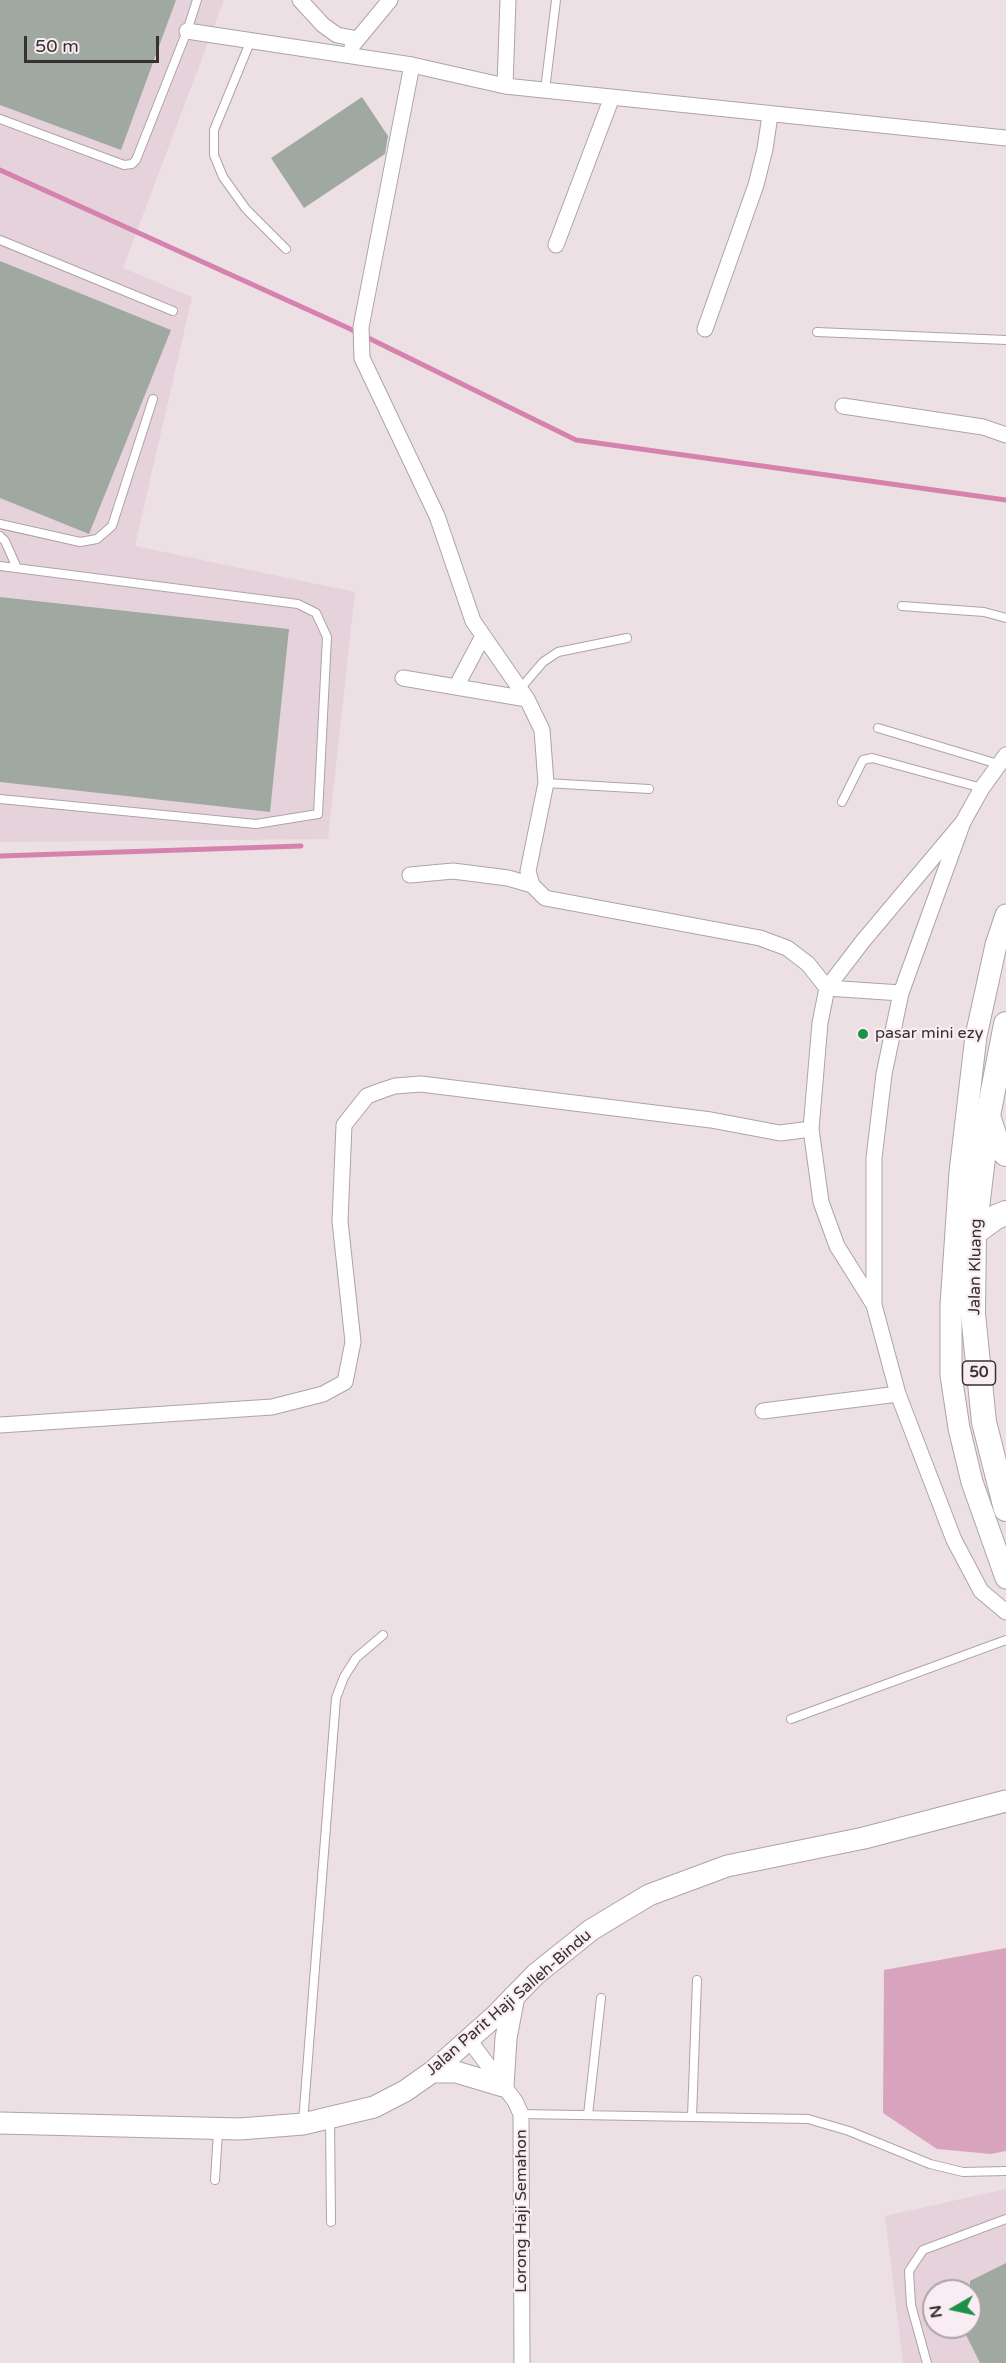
<!DOCTYPE html>
<html>
<head>
<meta charset="utf-8">
<style>
  body { margin:0 }
  #map { position:relative; width:1006px; height:2363px; overflow:hidden; background:#ece0e5; font-family:"Varela Round",sans-serif }
  canvas { display:block }
  .north { position:absolute; left:922px; top:2279px; width:60px; height:60px; box-sizing:border-box; background:#f9edf3; border:2px solid #aba2a6; border-radius:50%; rotate:261deg; font-size:16px; font-weight:700; line-height:24px; text-align:center; color:#363133 }
  .north::after { content:''; display:block; margin:auto; width:21px; height:27px; background:#1e904a; clip-path:polygon(50% 0,100% 100%,50% 72%,0 100%) }
  .scale { position:absolute; left:24px; top:36px; width:135px; height:27px; box-sizing:border-box; border:3px solid #363133; border-top:0; padding-left:8px; font-size:18px; line-height:21px; white-space:nowrap; color:#363133; -webkit-text-stroke:4px #f9edf3; paint-order:stroke }
</style>
</head>
<body>
<div id="map">
<canvas width="1006" height="2363"></canvas>
<div class="north">N</div>
<div class="scale">50 m</div>
</div>
<script>
const context = document.querySelector('canvas').getContext('2d');
context.lineJoin = 'round';
function paint(path, color) {
  context.fillStyle = color;
  context.fill(path, 'evenodd');
}
function toPath(rows) {
  const path = new Path2D();
  for (const r of rows) {
    path.moveTo(r[0], r[1]);
    for (let i = 2; i < r.length; i += 2) path.lineTo(r[i], r[i + 1]);
  }
  return path;
}
function strokePath(path, color, width, dash) {
  context.strokeStyle = color;
  context.lineWidth = width;
  context.lineCap = dash ? 'butt' : 'round';
  context.setLineDash(dash || []);
  context.stroke(path);
}
function drawText(font, color, halo, rows, align = 'center') {
  context.font = font + ' "Varela Round",sans-serif';
  context.lineWidth = 4.5;
  context.setLineDash([]);
  context.textBaseline = 'middle';
  context.strokeStyle = halo;
  context.fillStyle = color;
  for (const [text, x, y, turn = 0] of rows) {
    context.save();
    context.translate(x, y);
    context.rotate((+turn || 0) * Math.PI / 180);
    context.textAlign = isNaN(turn) ? turn : align;
    if (halo) context.strokeText(text, 0, 0);
    context.fillText(text, 0, 0);
    context.restore();
  }
}
paint(toPath([
  [0,0,224,0,123,268,192,297,135,546,355,592,328,839,0,842],
  [1006,2189,1006,2363,903,2363,885,2216],
  [934,2291,970,2291,970,2327,934,2327]
]), '#e6d2db');
paint(toPath([
  [1006,1948,1006,2151,991,2154,937,2149,883,2113,884,1970]
]), '#d7a3bd');
strokePath(toPath([
  [0,170,346,327,576,440,1006,500],
  [0,856,301,846]
]), '#d583ae', 5);
paint(toPath([
  [0,0,176,0,121,150,0,105],
  [362,97,388,136,385,154,304,208,271,158],
  [0,261,171,330,89,534,0,498],
  [0,597,289,629,270,812,0,782],
  [1006,2263,1006,2363,980,2363,962,2327,970,2327,970,2281]
]), '#a0a9a1');
const service = toPath([
  [251,40,214,130,214,155,223,177,246,209,286,249],
  [545,90,556,0],
  [0,119,124,165,132,164,136,160,187,31,197,0],
  [0,240,173,311],
  [817,332,1006,340],
  [0,524,80,542,97,539,112,526,153,399],
  [0,536,5,541,17,568],
  [0,566,298,604,316,613,327,637,318,814,256,824,0,799],
  [902,606,984,612,1006,618],
  [520,689,543,662,558,652,627,638],
  [878,728,998,764],
  [546,783,649,789],
  [842,802,863,760,872,758,982,788],
  [791,1719,1006,1640],
  [521,2114,808,2119,849,2131,930,2164,963,2172,1006,2171],
  [588,2115,601,1998],
  [692,2117,697,1980],
  [330,2118,331,2222],
  [303,2122,336,1698,344,1677,356,1658,383,1635],
  [215,2180,218,2131],
  [927,2363,911,2305,909,2271,923,2250,1006,2219]
]);
const minor = toPath([
  [300,0,323,25,337,35,358,39],
  [187,31,412,65,505,86,1006,138],
  [352,46,390,0],
  [412,65,361,327,362,358,437,516,473,621,527,699,542,730,546,783,528,871,532,885,545,898,760,938,787,948,808,964,827,988,901,993],
  [505,86,508,0],
  [556,245,612,97],
  [705,329,756,185,765,149,770,115],
  [843,406,983,427,1006,435],
  [403,678,527,699],
  [456,687,483,636],
  [963,822,863,941,827,988,820,1023,811,1129,821,1202,837,1246,874,1305,898,1394,954,1540,981,1591,1006,1612],
  [410,875,453,871,508,878,532,885],
  [874,1305,874,1158,884,1074,901,993,963,822,982,788,1006,755],
  [763,1411,898,1394],
  [0,1425,272,1407,323,1394,345,1382,353,1342,340,1221,344,1125,367,1096,383,1090,395,1086,421,1084,711,1120,780,1133,811,1129],
  [469,2040,515,2101,521,2114,522,2363]
]);
const secondary = toPath([
  [1006,915,996,945,976,1036,960,1172,951,1305,951,1375,959,1428,972,1482,1006,1578],
  [432,2072,456,2072,503,2086,506,2038,514,1996],
  [0,2123,240,2129,303,2124,374,2107,405,2091,432,2072,495,2016,536,1974,591,1930,649,1895,727,1866,864,1838,1006,1801]
]);
const trunk = toPath([
  [1006,1024,988,1116,974,1233,973,1314,984,1422,1006,1509],
  [989,1119,998,1146,1006,1154],
  [974,1233,996,1217,1006,1213]
]);
strokePath(service, '#aea3a8', 10);
strokePath(minor, '#aea3a8', 17);
strokePath(secondary, '#aea3a8', 23);
strokePath(trunk, '#aea3a8', 26);
strokePath(service, '#fff', 8);
strokePath(minor, '#fff', 15);
strokePath(secondary, '#fff', 21);
strokePath(trunk, '#fff', 24);
for (const [x, y, r, color] of [
  [863,1034,6,"#1e904a"]
]) {
  const dot = new Path2D();
  dot.arc(x, y, r, 0, 2 * Math.PI);
  context.fillStyle = color;
  context.fill(dot);
  strokePath(dot, '#f9edf3', 2);
}
for (const [x, y, w] of [
  [979,1373,33]
]) {
  const box = new Path2D();
  box.roundRect(x - w / 2, y - 12, w, 24, 4.5);
  context.fillStyle = '#f9edf3';
  context.fill(box);
  strokePath(box, '#363133', 1.5);
}
drawText('bold 15px', '#363133', null, [
  ["50",979,1373]
]);
drawText('16px', '#363133', '#f9edf3', [
  ["pasar mini ezy",875,1034]
], 'left');
drawText('16px', '#363133', '#f9edf3', [
  ["Jalan Kluang",976,1267,-89],
  ["Jalan Parit Haji Salleh-Bindu",509,2003,-41],
  ["Lorong Haji Semahon",522,2211,-90]
]);
</script>
</body>
</html>
